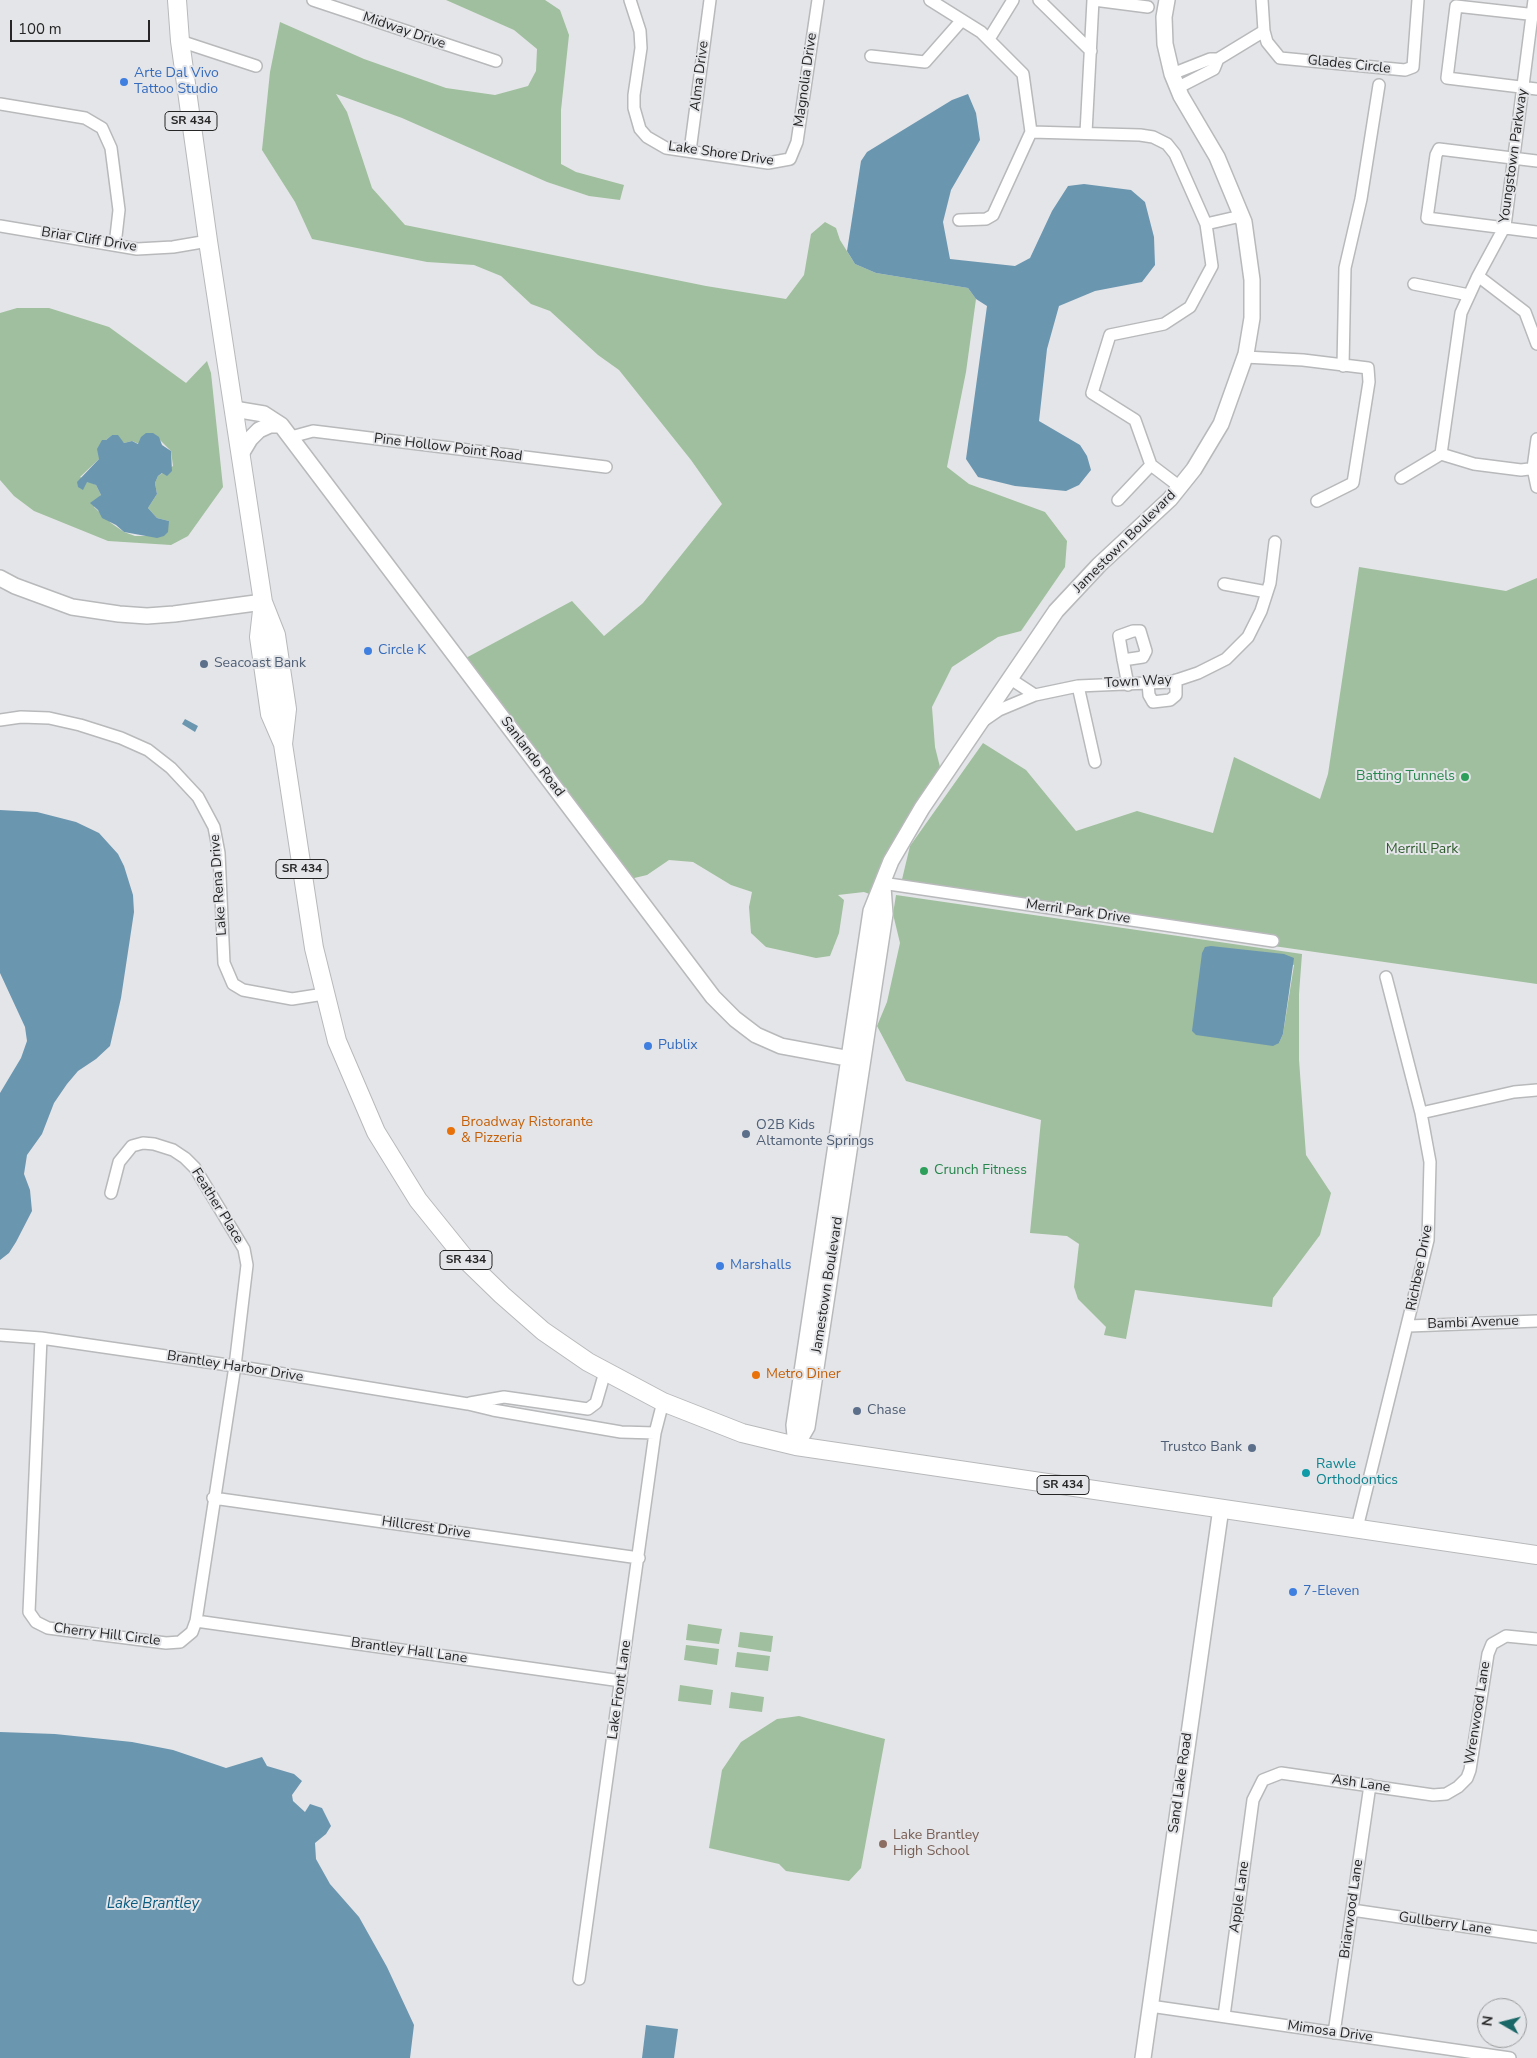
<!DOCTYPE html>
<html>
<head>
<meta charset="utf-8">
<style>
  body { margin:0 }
  #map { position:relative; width:1537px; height:2058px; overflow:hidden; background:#e4e5e8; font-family:"Nunito Sans",sans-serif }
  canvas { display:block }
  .north { position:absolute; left:1477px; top:1998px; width:50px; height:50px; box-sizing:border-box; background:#e4e5e8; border:1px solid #98999b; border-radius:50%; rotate:278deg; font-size:14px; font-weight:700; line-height:20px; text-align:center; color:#262627 }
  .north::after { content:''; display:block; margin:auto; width:18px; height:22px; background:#1a6768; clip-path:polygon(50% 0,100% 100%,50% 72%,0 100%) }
  .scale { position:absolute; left:10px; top:20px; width:140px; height:22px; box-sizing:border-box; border:2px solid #262627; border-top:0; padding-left:6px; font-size:15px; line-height:18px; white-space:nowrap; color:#262627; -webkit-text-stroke:4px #e4e5e8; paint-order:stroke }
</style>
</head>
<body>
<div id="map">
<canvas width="1537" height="2058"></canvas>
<div class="north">N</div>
<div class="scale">100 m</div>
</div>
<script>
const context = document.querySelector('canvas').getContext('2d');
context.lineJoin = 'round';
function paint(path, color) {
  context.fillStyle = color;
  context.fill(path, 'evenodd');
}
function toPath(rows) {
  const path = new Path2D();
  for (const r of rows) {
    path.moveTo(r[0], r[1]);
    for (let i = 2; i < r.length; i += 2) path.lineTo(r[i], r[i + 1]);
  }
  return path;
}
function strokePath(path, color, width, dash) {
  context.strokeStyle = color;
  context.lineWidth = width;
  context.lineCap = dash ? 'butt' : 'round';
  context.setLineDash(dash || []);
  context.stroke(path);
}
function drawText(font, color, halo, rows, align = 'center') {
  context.font = font + ' "Nunito Sans",sans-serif';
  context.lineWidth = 4;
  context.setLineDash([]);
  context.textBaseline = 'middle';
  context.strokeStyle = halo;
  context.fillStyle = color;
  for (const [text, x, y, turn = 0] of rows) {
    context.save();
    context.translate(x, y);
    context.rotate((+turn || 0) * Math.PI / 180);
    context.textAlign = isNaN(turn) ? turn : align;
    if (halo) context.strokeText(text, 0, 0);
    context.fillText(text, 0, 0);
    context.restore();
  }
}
paint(toPath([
  [446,0,545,0,560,10,569,35,561,110,561,164,576,172,624,185,620,200,589,196,547,182,402,118,336,94,347,112,372,188,405,225,706,286,786,299,804,275,811,234,825,222,836,228,840,240,855,264,876,273,968,288,976,299,966,372,947,467,969,484,1045,512,1067,541,1065,567,1021,631,998,637,952,667,932,707,935,747,941,771,872,895,864,892,838,895,844,900,839,933,830,956,816,958,766,947,751,933,749,907,752,892,731,885,693,862,669,860,647,875,630,879,464,659,572,601,604,636,643,603,722,504,691,460,619,370,598,355,550,311,531,304,501,276,474,265,427,262,312,239,295,202,262,150,270,72,280,22,364,59,446,88,495,95,528,86,536,71,537,49,514,30],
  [17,308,49,308,109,327,186,383,207,361,211,373,223,487,188,536,171,545,108,541,34,511,14,496,0,480,0,313],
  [112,435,124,443,132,441,139,444,141,440,156,436,171,451,173,466,158,476,155,483,157,494,148,508,157,518,169,521,150,536,135,536,124,532,111,523,94,507,96,501,101,495,96,485,80,477,99,459,106,440],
  [1359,567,1506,591,1537,578,1537,984,899,892,910,846,983,743,1026,770,1076,831,1137,811,1213,833,1234,757,1320,799,1328,774],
  [896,895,1302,954,1299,994,1299,1060,1306,1155,1331,1193,1320,1235,1273,1298,1272,1307,1135,1290,1126,1339,1104,1335,1106,1327,1078,1299,1074,1287,1079,1244,1067,1236,1030,1233,1041,1120,906,1081,877,1026,887,1002,900,943,893,914],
  [1202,953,1294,965,1283,1034,1279,1043,1202,969],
  [688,1624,722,1629,719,1644,686,1640],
  [740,1632,773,1636,771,1652,738,1647],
  [686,1645,719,1649,717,1665,684,1660],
  [737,1652,770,1656,768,1671,735,1667],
  [680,1685,713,1690,711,1705,678,1701],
  [731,1692,764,1697,762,1712,729,1708],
  [799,1716,885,1739,861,1868,849,1881,786,1871,779,1864,709,1848,722,1770,741,1742,777,1719]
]), '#a0bf9e');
paint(toPath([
  [968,94,976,113,980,140,951,190,943,222,950,259,1015,266,1030,258,1052,211,1068,186,1084,184,1131,190,1145,202,1154,237,1155,265,1142,282,1095,291,1059,306,1047,349,1039,421,1080,445,1087,456,1091,470,1079,485,1066,491,1015,486,978,477,966,459,987,306,976,299,968,288,876,273,855,264,847,251,861,161,867,152,952,100],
  [146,433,153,433,159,437,162,445,171,451,172,471,167,476,162,473,158,476,155,483,157,494,148,508,157,518,169,521,168,532,164,536,157,538,124,532,116,525,102,518,98,510,90,503,101,495,96,485,87,482,83,490,78,487,77,482,99,459,97,449,102,440,106,440,112,435,118,435,124,443,132,441,138,444,141,437],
  [185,719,198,726,195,732,182,724],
  [0,810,37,812,76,822,99,833,118,854,124,866,133,895,134,912,121,998,110,1046,96,1059,78,1071,67,1084,54,1103,42,1134,27,1155,24,1174,30,1190,32,1211,16,1242,9,1253,0,1260,0,1093,21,1058,27,1041,25,1027,0,973],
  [1211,946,1284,954,1294,958,1283,1034,1279,1043,1273,1046,1196,1035,1192,1031,1202,953,1205,947],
  [0,1732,55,1734,132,1742,173,1750,226,1768,262,1757,267,1766,294,1774,302,1781,292,1795,293,1801,305,1812,310,1804,322,1808,331,1826,326,1834,315,1843,316,1859,330,1884,359,1917,387,1967,414,2025,410,2058,0,2058],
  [646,2025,678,2029,674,2058,642,2058]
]), '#6b96b0');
const street = toPath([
  [313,0,496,61],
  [630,0,640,31,641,48,634,95,634,108,640,129,647,137,666,148,768,163,790,159,797,142,818,0],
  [930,0,981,32,1023,74,1031,132,993,215,986,219,959,220],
  [1039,0,1091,51],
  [1094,0,1148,7],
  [1262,0,1264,31,1267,42,1280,58,1405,70,1413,67,1418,0],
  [1537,15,1456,6,1447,78,1537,89],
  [989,39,1013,0],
  [180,41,256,66],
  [871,56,925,62,962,20],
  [1172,74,1210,59,1218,59],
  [1177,88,1214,69,1218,59,1264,31],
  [0,104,85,118,102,128,111,148,119,210,115,245],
  [1031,132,1140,135,1153,137,1167,144,1175,154,1206,224,1212,266,1190,307,1164,324,1110,335,1092,393,1135,420,1151,465,1118,500],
  [1086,133,1093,0],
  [690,151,710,0],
  [1537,161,1439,149,1436,155,1427,218,1537,232],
  [1206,224,1241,216],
  [0,226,137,249,173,247,208,241],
  [1478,276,1525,312,1537,344],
  [1414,284,1469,295],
  [1245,357,1303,360,1368,368,1369,382,1353,483,1317,501],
  [1343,366,1345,268,1361,199,1379,85],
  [291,437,313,431,606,467],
  [1537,439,1533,468,1537,487],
  [1441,454,1461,313,1478,276,1505,226,1534,0],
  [1441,454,1474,464,1521,470,1537,468],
  [1151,465,1180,487],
  [1401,478,1441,454],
  [1224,584,1267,592],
  [1123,660,1143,657,1146,651,1140,631,1133,631,1119,636,1123,659,1128,685],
  [1009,678,1035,695],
  [1148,683,1149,695,1153,702,1170,700,1176,695,1176,680],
  [1078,686,1095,762],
  [0,720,21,717,49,718,80,725,121,738,148,750,171,768,198,797,214,827,219,853,224,963,233,984,243,990,292,999,324,994],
  [983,721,999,710,1035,695,1078,686,1171,682,1198,673,1226,659,1248,637,1261,611,1270,583,1275,542],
  [882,883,1273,941],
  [1421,1113,1514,1092,1537,1090],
  [1409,1326,1537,1321],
  [0,1335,41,1338,235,1366,468,1404,493,1410,621,1432,655,1433],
  [41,1338,29,1612,36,1622,48,1628,166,1643,180,1642,192,1632,196,1621,235,1366,247,1265,244,1249,195,1168,185,1158,173,1150,154,1144,143,1143,132,1146,119,1162,111,1193],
  [470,1403,504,1397,588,1409,596,1403,605,1372],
  [213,1498,639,1558],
  [1357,1528,1428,1240,1430,1162,1421,1113,1386,977],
  [196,1621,621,1681],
  [1352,1910,1537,1937],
  [579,1979,655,1433,663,1402],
  [1150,2006,1510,2058],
  [1224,2016,1253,1800,1263,1780,1281,1773,1433,1795,1446,1794,1458,1787,1467,1778,1470,1770,1488,1654,1492,1644,1506,1636,1537,1639],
  [1334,2033,1370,1785]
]);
const secondary = toPath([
  [234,409,264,414,281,425,713,997,735,1019,756,1035,781,1046,862,1061],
  [241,454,250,439,259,430,270,425,281,425],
  [0,578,15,586,72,607,119,614,147,616,174,614,263,602],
  [796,1446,794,1425,871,911,891,861,922,808,1056,611,1099,565,1170,499,1194,469,1221,424,1246,354,1252,318,1252,280,1244,222,1217,157,1181,96,1172,74,1165,44,1164,17,1167,0],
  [796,1446,807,1427,885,914,883,887],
  [1143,2058,1221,1508]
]);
const primary = toPath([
  [177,0,180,41,208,241,263,602,276,635,287,709,283,744],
  [263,602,259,637,270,714,283,744,314,948,337,1041,376,1132,418,1200,468,1262,502,1295,543,1331,588,1362,663,1402,742,1433,796,1446,1537,1555]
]);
strokePath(street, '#b8b9bb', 14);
strokePath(secondary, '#b8b9bb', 18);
strokePath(primary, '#b8b9bb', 20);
strokePath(street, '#fff', 11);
strokePath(secondary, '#fff', 15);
strokePath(primary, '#fff', 18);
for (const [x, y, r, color] of [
  [124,82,5,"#3f7fe0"],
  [368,651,5,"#3f7fe0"],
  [204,664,5,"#5c6f8a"],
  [1465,777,5,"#2e9e5b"],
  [648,1046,5,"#3f7fe0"],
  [451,1131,5,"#e8710a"],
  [746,1134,5,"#5c6f8a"],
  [924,1171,5,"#2e9e5b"],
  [720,1266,5,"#3f7fe0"],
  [756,1375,5,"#e8710a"],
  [857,1411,5,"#5c6f8a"],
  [1252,1448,5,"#5c6f8a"],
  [1306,1473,5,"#0f9aa8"],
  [1293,1592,5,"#3f7fe0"],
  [883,1844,5,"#8d6e63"]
]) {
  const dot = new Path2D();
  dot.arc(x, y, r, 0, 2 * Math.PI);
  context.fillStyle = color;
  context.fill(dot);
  strokePath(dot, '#e4e5e8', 2);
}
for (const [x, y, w] of [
  [191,121,52],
  [302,869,52],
  [466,1260,52],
  [1063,1485,52]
]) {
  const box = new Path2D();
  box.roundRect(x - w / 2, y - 9.5, w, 19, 4);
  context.fillStyle = '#e4e5e8';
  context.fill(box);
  strokePath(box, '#262627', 1);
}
drawText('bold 12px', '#262627', null, [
  ["SR 434",191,121],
  ["SR 434",302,869],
  ["SR 434",466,1260],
  ["SR 434",1063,1485]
]);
drawText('14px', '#262627', '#e4e5e8', [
  ["Midway Drive",404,31,19],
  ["Glades Circle",1349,65,6],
  ["Alma Drive",700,76,-83],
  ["Magnolia Drive",806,80,-82],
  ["Lake Shore Drive",721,154,8],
  ["Youngstown Parkway",1514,156,-82],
  ["Briar Cliff Drive",89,240,9],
  ["Pine Hollow Point Road",448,448,7],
  ["Jamestown Boulevard",1125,542,-45],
  ["Town Way",1138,682,-3],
  ["Sanlando Road",532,757,53],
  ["Lake Rena Drive",219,885,-94],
  ["Merril Park Drive",1078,912,8],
  ["Feather Place",217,1206,58],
  ["Richbee Drive",1420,1268,-79],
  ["Jamestown Boulevard",828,1285,-81],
  ["Bambi Avenue",1473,1323,-2],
  ["Brantley Harbor Drive",235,1367,9],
  ["Hillcrest Drive",426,1528,8],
  ["Cherry Hill Circle",107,1635,7],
  ["Brantley Hall Lane",409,1651,8],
  ["Lake Front Lane",620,1690,-82],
  ["Wrenwood Lane",1478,1713,-81],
  ["Sand Lake Road",1181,1783,-82],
  ["Ash Lane",1361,1784,8],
  ["Apple Lane",1240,1897,-82],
  ["Briarwood Lane",1352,1909,-82],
  ["Gullberry Lane",1445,1924,8],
  ["Mimosa Drive",1330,2032,8]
]);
drawText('14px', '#366cbe', '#e4e5e8', [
  ["Arte Dal Vivo",134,74],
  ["Tattoo Studio",134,90],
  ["Circle K",378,651],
  ["Publix",658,1046],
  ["Marshalls",730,1266],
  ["7-Eleven",1303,1592]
], 'left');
drawText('14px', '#4e5e75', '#e4e5e8', [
  ["Seacoast Bank",214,664],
  ["O2B Kids",756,1126],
  ["Altamonte Springs",756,1142],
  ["Chase",867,1411],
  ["Trustco Bank",1242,1448,"right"]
], 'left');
drawText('14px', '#27864d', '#e4e5e8', [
  ["Batting Tunnels",1455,777],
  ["Crunch Fitness",934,1171,"left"]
], 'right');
drawText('14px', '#2e5c2d', '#e4e5e8', [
  ["Merrill Park",1422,850]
]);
drawText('14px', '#c56008', '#e4e5e8', [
  ["Broadway Ristorante",461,1123],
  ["& Pizzeria",461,1139],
  ["Metro Diner",766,1375]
], 'left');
drawText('14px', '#0d838f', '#e4e5e8', [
  ["Rawle",1316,1465],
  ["Orthodontics",1316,1481]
], 'left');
drawText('14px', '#785e54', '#e4e5e8', [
  ["Lake Brantley",893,1836],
  ["High School",893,1852]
], 'left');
drawText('italic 15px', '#095b7f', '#e4e5e8', [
  ["Lake Brantley",153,1904]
]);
</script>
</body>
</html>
